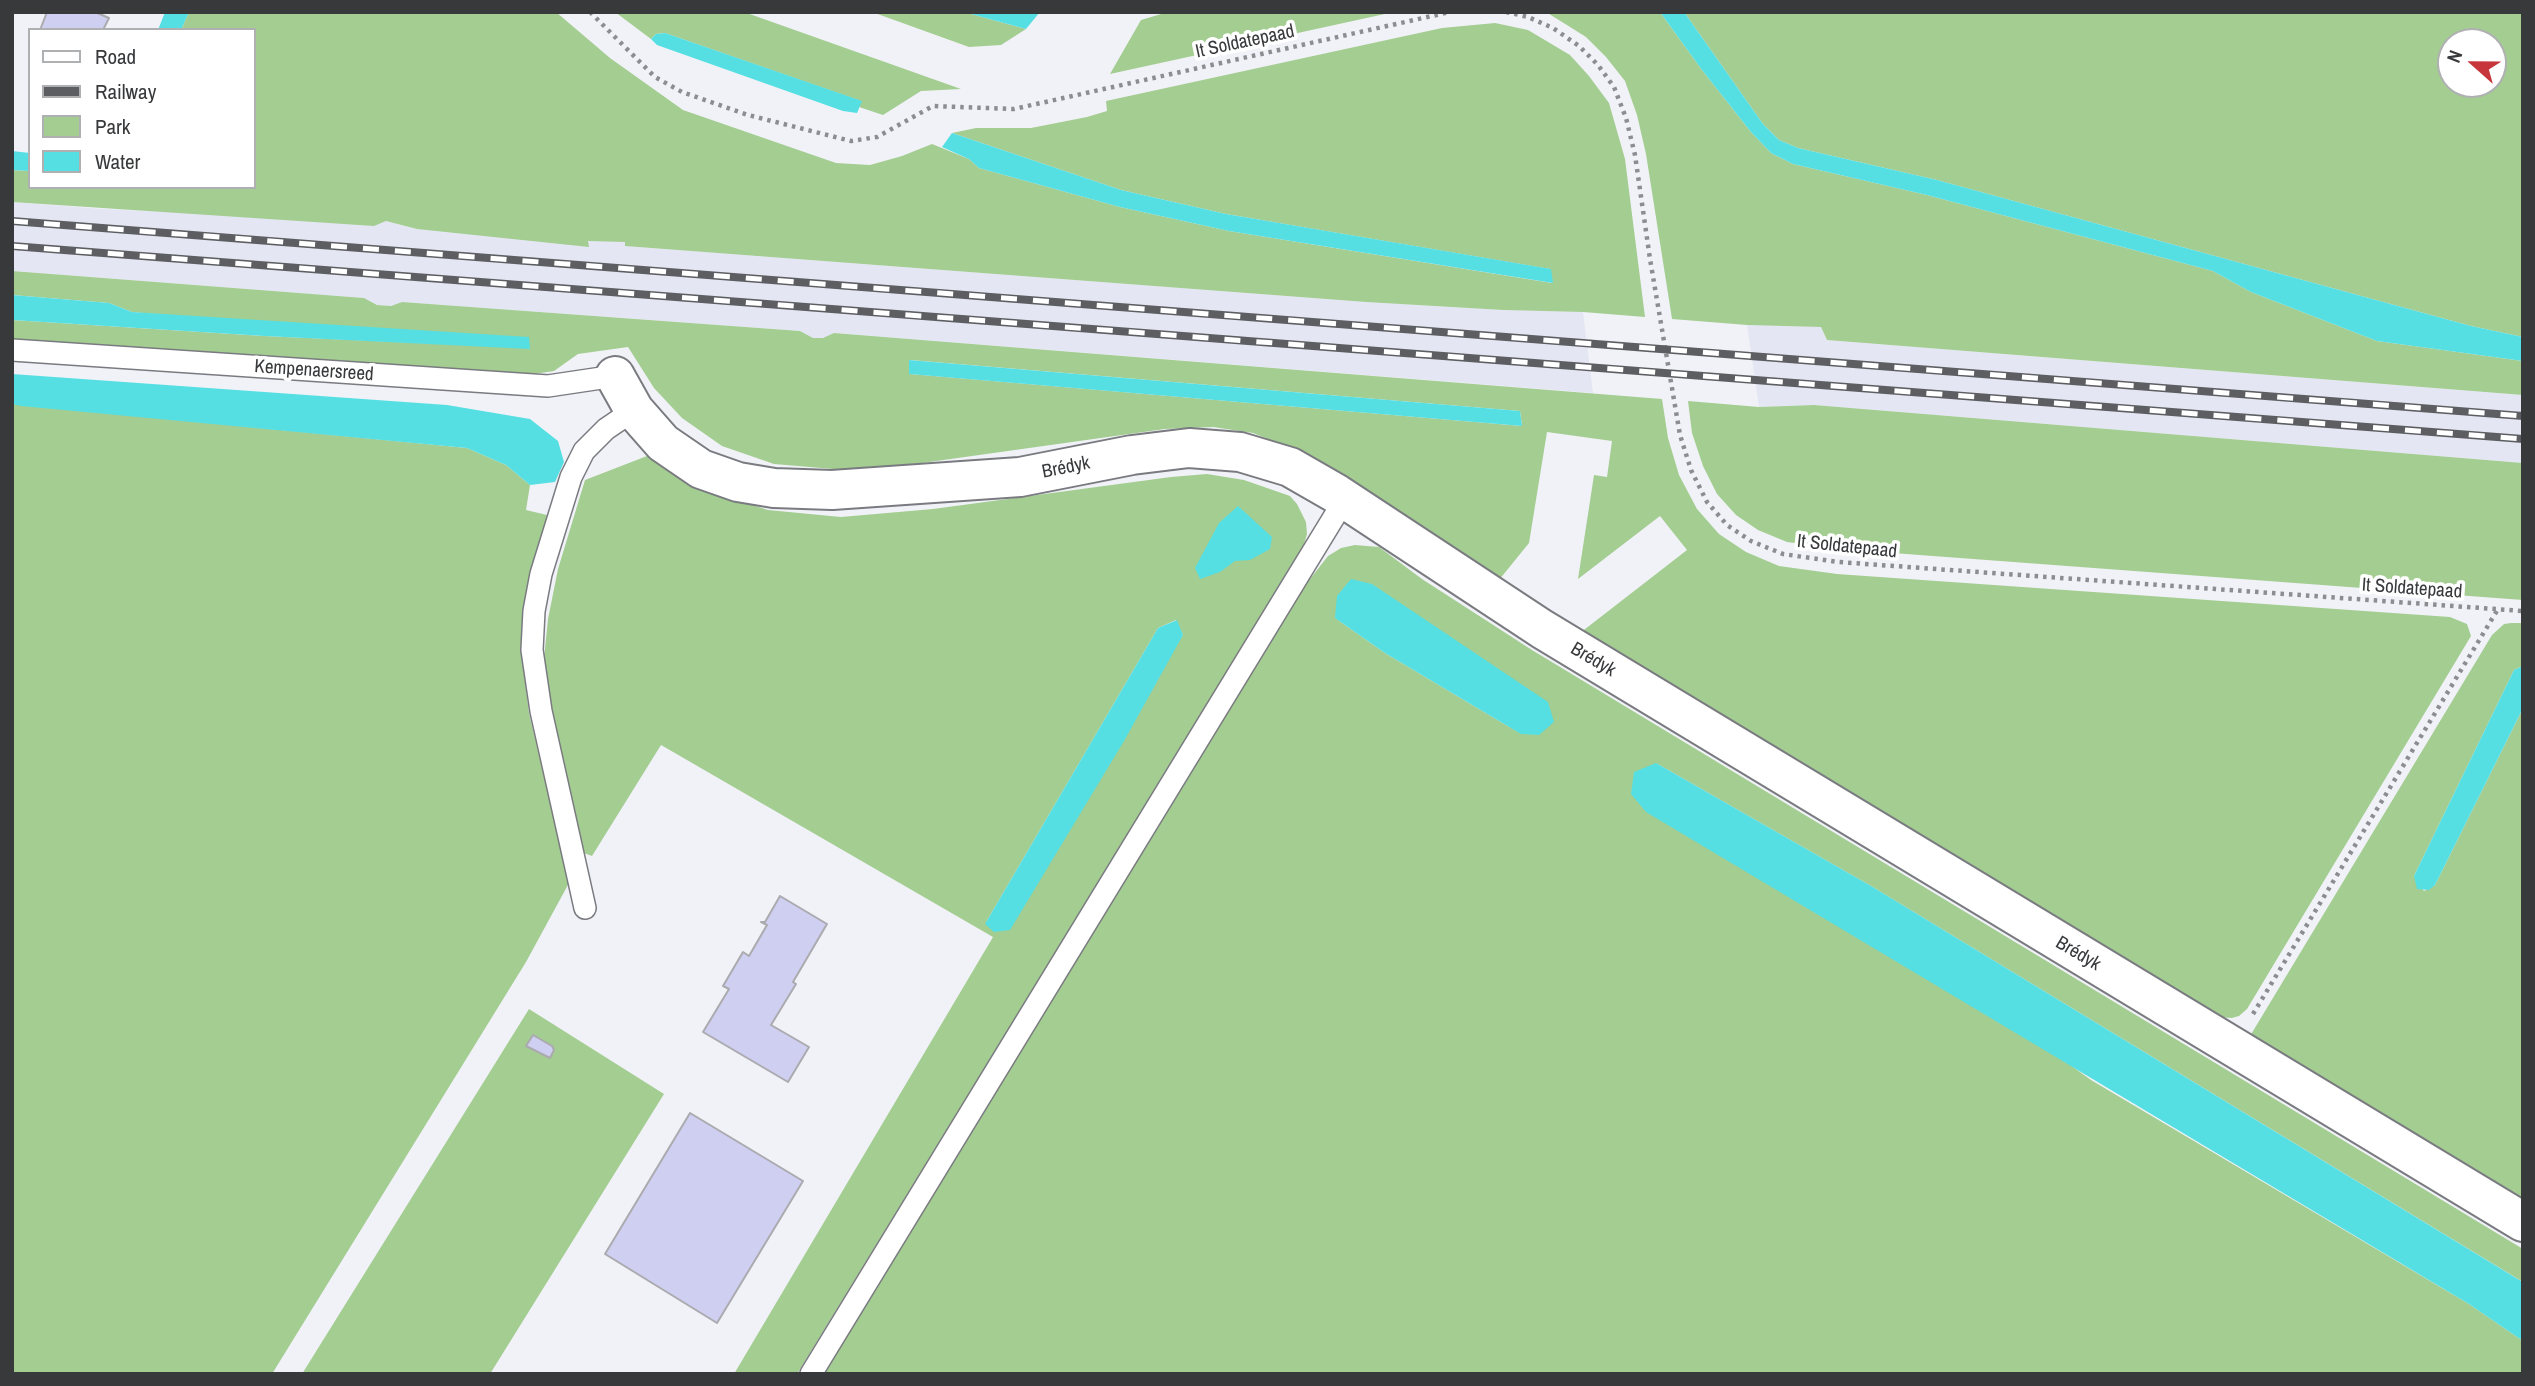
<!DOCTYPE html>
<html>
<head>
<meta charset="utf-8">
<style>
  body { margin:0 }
  #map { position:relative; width:2535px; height:1386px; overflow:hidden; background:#f1f2f7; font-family:"Archivo Narrow",sans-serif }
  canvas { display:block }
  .frame { position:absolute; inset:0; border:14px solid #38393b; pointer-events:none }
  .legend { position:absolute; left:28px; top:28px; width:228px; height:161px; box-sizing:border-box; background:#fff; border:2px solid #afb0b1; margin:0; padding:9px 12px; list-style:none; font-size:21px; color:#38393b }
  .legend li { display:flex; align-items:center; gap:14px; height:35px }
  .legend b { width:35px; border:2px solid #afb0b1 }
  .north { position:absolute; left:2437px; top:28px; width:70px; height:70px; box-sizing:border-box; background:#fff; border:2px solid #afb0b1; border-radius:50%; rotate:291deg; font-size:19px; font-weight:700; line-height:28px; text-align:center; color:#38393b }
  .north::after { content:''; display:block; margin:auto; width:24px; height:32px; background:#c6363b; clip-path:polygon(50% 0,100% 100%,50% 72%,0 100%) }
</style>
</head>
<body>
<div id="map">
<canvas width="2535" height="1386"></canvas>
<div class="frame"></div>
<ul class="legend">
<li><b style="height:9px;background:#fff"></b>Road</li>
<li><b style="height:9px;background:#5d5e61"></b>Railway</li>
<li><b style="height:19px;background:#a4cd92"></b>Park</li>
<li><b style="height:19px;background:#55dfe2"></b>Water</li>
</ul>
<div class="north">N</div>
</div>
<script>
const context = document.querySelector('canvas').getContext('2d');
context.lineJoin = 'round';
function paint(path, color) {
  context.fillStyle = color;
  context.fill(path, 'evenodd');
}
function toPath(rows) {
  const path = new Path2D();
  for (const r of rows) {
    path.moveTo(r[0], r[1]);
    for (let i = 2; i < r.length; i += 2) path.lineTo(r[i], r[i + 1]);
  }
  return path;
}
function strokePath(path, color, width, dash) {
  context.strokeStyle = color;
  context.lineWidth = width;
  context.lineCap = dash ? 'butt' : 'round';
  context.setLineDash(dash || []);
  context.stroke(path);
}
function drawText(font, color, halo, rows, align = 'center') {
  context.font = font + ' "Archivo Narrow",sans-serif';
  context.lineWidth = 7;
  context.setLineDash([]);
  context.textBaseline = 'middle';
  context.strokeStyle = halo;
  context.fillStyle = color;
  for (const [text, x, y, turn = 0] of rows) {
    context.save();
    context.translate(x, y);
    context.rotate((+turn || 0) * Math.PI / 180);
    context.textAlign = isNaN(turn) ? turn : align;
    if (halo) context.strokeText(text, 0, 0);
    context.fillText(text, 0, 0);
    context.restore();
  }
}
paint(toPath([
  [12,202,103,209,386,221,417,229,626,239,626,246,1366,302,1503,310,1583,312,1593,393,835,333,823,339,813,338,800,331,402,302,391,306,377,305,363,298,12,271],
  [1747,325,1821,327,1827,340,2523,395,2523,463,1814,405,1759,407]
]), '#e4e7f3');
paint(toPath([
  [189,12,556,12,610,58,683,110,836,163,870,165,902,156,932,144,969,159,979,168,1120,207,1229,231,1552,283,1550,269,1226,214,1121,190,952,133,976,128,1031,128,1087,117,1107,111,1106,101,1442,28,1495,23,1528,30,1570,55,1589,76,1609,103,1625,159,1645,317,1583,312,1503,310,1366,302,625,246,625,242,588,241,589,247,417,229,386,221,374,226,12,202,12,170,30,171,30,187,254,187,254,30,181,30],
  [615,12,744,12,961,89,921,91,883,115,859,107,861,101,665,33,656,34,651,39],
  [872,12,964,12,1026,29,1001,45,969,47],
  [1168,12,1394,12,1110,74,1141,20],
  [1546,12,1660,12,1702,70,1751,132,1771,153,1793,164,1927,195,2213,271,2251,292,2377,341,2523,361,2523,395,1827,340,1821,327,1747,325,1672,319,1646,154,1637,115,1625,81,1606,57,1586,37],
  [1684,12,2523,12,2523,337,2471,326,1937,180,1798,148,1779,140,1763,124],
  [2451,42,2493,42,2493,84,2451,84],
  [12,271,364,298,377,305,391,306,402,302,800,331,813,338,823,338,834,333,1662,399,1668,438,1679,475,1697,509,1719,534,1746,552,1779,566,1837,574,2450,617,2467,624,2471,636,2247,1009,2239,1016,2232,1018,2217,1017,1580,633,1687,550,1660,516,1578,579,1594,475,1607,477,1612,441,1547,432,1529,543,1499,580,1305,454,1253,433,1213,427,1165,429,922,463,845,470,774,464,722,446,682,418,654,388,628,347,578,354,554,371,527,375,12,339,12,320,264,336,530,348,132,312,109,303,12,295],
  [910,360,1520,411,1522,426,910,374],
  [1688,401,1759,407,1814,405,2523,463,2523,600,1839,549,1787,542,1758,530,1736,515,1717,494,1703,466,1692,433],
  [12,404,467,448,506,465,530,485,526,510,547,515,525,615,522,659,529,713,569,883,526,962,272,1374,12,1374],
  [647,456,698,487,768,510,841,517,933,509,1171,477,1207,474,1244,480,1290,496,1297,504,1306,522,1307,534,1303,548,797,1374,734,1374,993,937,661,745,592,856,581,852,552,708,544,658,548,619,558,569,585,480],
  [1176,620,1183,635,985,924,1158,628],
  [1355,545,1379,547,1422,579,1532,650,2523,1249,2523,1282,1871,886,1656,763,2091,1080,2469,1304,2523,1341,2523,1374,822,1374,1299,593,1328,556,1341,548],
  [1335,618,1521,734,1385,653],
  [2511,623,2523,623,2523,666,2514,670,2414,876,2424,891,2435,885,2523,708,2523,1198,2250,1036,2492,635,2504,624],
  [529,1009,664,1094,490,1374,302,1374]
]), '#a4cd92');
paint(toPath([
  [165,12,189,12,181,30,158,30],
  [964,12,1040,12,1026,29],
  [1660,12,1684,12,1763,124,1779,140,1798,148,1937,180,2471,326,2523,337,2523,361,2377,341,2251,292,2213,271,1927,195,1793,164,1771,153,1751,132,1702,70],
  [665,33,862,101,857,113,843,111,657,45,651,39,656,34],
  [952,133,1121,190,1226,214,1551,269,1553,283,1229,231,1120,207,979,168,969,159,942,147],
  [12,151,30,153,30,171,12,170],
  [12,295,109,303,132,312,529,337,530,349,264,336,12,320],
  [909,360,1520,411,1522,426,909,374],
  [12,374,447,405,530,419,558,441,564,462,555,482,530,485,506,465,467,448,21,406,12,404],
  [1238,506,1272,537,1270,549,1250,560,1235,561,1220,572,1200,579,1195,568,1219,523],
  [1351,579,1372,584,1548,702,1554,722,1539,735,1521,734,1385,653,1335,618,1337,596],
  [1177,620,1183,635,1124,741,1010,930,994,932,985,924,1158,628],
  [2523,666,2523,708,2435,885,2429,890,2417,889,2414,876,2514,670],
  [1656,763,1871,886,2521,1281,2523,1341,2469,1304,1646,812,1631,794,1634,772]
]), '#55dfe2');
const building = toPath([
  [47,12,95,12,109,18,103,30,40,30,47,12],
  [780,896,827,924,793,982,796,984,771,1025,809,1047,788,1082,703,1032,729,989,723,986,743,952,749,956,767,925,761,922,765,922,780,896],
  [533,1035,552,1046,554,1050,550,1058,526,1046,533,1035],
  [690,1113,803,1181,717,1323,605,1254,690,1113]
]);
paint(building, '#cfcff1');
strokePath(building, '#aaaaaf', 2);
const lane = toPath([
  [12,350,548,386,615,376],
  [585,908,541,711,532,650,534,611,541,574,571,477,584,451,606,429,634,410],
  [811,1374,1345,499]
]);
const street = toPath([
  [615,376,634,410,663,443,701,469,738,482,774,488,832,490,1020,477,1132,455,1189,448,1240,452,1290,467,1337,494,1542,629,2523,1222]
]);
strokePath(lane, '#7a7b80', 24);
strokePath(street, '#7a7b80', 42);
strokePath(toPath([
  [590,12,655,77,682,92,748,115,851,141,877,137,933,106,1014,109,1450,12],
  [1506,12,1528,17,1553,28,1579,46,1598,65,1614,87,1626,118,1635,155,1650,259,1680,435,1691,470,1707,502,1727,525,1751,541,1783,554,1838,562,2523,611],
  [2253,1014,2498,609]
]), '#8c8d91', 4.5, [3.5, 5]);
strokePath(lane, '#fff', 21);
strokePath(street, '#fff', 38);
const rail = toPath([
  [12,221,2523,416],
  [12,246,2523,439]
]);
strokePath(rail, '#5d5e61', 8);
strokePath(rail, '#fff', 5, [16]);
drawText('19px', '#38393b', '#fff', [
  ["It Soldatepaad",1245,42,-12],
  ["Kempenaersreed",314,371,4],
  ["Brédyk",1066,468,-11],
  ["It Soldatepaad",1847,547,6],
  ["It Soldatepaad",2412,589,4],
  ["Brédyk",1593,660,31],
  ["Brédyk",2078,954,31]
]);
</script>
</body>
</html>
